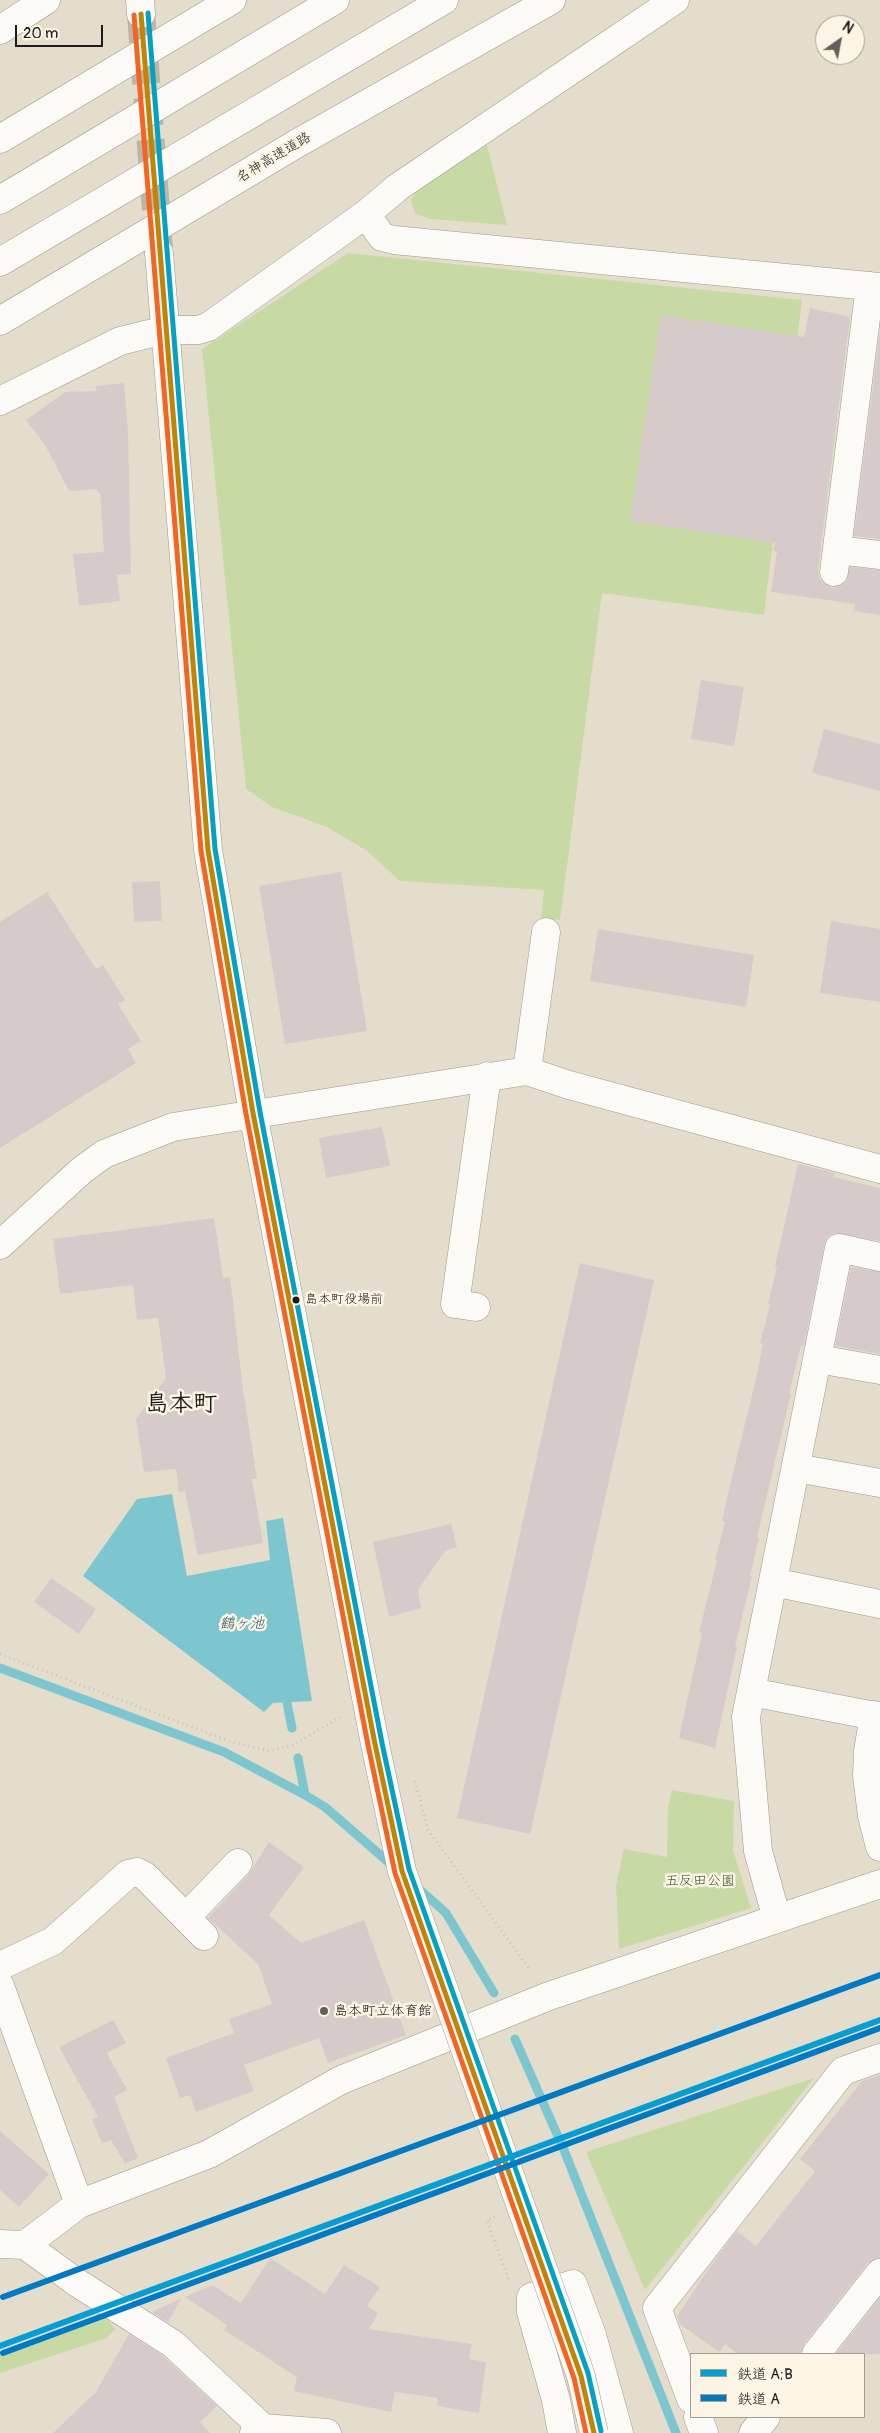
<!DOCTYPE html>
<html>
<head>
<meta charset="utf-8">
<style>
  body { margin:0 }
  #map { position:relative; width:880px; height:2433px; overflow:hidden; background:#e4ddcc; font-family:Pangolin,"Klee One",sans-serif }
  canvas { display:block }
  .legend { position:absolute; left:690px; top:2353px; width:175px; height:65px; box-sizing:border-box; background:#fcf5e5; border:1px solid #a29e95; margin:0; padding:6px 9px; list-style:none; font-size:15px; color:#1c1c1c }
  .legend li { display:flex; align-items:center; gap:10px; height:25px }
  .legend b { width:25px; border:1px solid #a29e95 }
  .north { position:absolute; left:815px; top:15px; width:50px; height:50px; box-sizing:border-box; background:#fcf5e5; border:1px solid #a29e95; border-radius:50%; rotate:33deg; font-size:14px; font-weight:700; line-height:20px; text-align:center; color:#1c1c1c }
  .north::after { content:''; display:block; margin:auto; width:18px; height:22px; background:#62605a; clip-path:polygon(50% 0,100% 100%,50% 72%,0 100%) }
  .scale { position:absolute; left:15px; top:25px; width:88px; height:22px; box-sizing:border-box; border:2px solid #1c1c1c; border-top:0; padding-left:6px; font-size:15px; line-height:18px; white-space:nowrap; color:#1c1c1c; -webkit-text-stroke:4px #fcf5e5; paint-order:stroke }
</style>
</head>
<body>
<div id="map">
<canvas width="880" height="2433"></canvas>
<ul class="legend">
<li><b style="height:6px;background:#069ed2"></b>鉄道 A;B</li>
<li><b style="height:6px;background:#007ac2"></b>鉄道 A</li>
</ul>
<div class="north">N</div>
<div class="scale">20 m</div>
</div>
<script>
const context = document.querySelector('canvas').getContext('2d');
context.lineJoin = 'round';
function paint(path, color) {
  context.fillStyle = color;
  context.fill(path, 'evenodd');
}
function toPath(rows) {
  const path = new Path2D();
  for (const r of rows) {
    path.moveTo(r[0], r[1]);
    for (let i = 2; i < r.length; i += 2) path.lineTo(r[i], r[i + 1]);
  }
  return path;
}
function strokePath(path, color, width, dash) {
  context.strokeStyle = color;
  context.lineWidth = width;
  context.lineCap = dash ? 'butt' : 'round';
  context.setLineDash(dash || []);
  context.stroke(path);
}
function drawText(font, color, halo, rows, align = 'center') {
  context.font = font + ' Pangolin,"Klee One",sans-serif';
  context.lineWidth = 5;
  context.setLineDash([]);
  context.textBaseline = 'middle';
  context.strokeStyle = halo;
  context.fillStyle = color;
  for (const [text, x, y, turn = 0] of rows) {
    context.save();
    context.translate(x, y);
    context.rotate((+turn || 0) * Math.PI / 180);
    context.textAlign = isNaN(turn) ? turn : align;
    if (halo) context.strokeText(text, 0, 0);
    context.fillText(text, 0, 0);
    context.restore();
  }
}
paint(toPath([
  [487,145,507,225,430,219,415,214,411,201,415,192],
  [348,253,802,300,764,615,602,593,560,920,541,918,544,890,400,881,367,851,327,827,272,807,246,789,202,349],
  [672,1790,734,1801,733,1851,751,1908,619,1949,616,1886,624,1849,667,1857,668,1808],
  [814,2078,645,2290,586,2152],
  [103,2314,115,2329,107,2338,0,2373,0,2355]
]), '#c8daa3');
paint(toPath([
  [172,1494,187,1576,270,1560,266,1521,283,1518,312,1701,273,1703,264,1712,83,1576,137,1499]
]), '#7ec6cf');
strokePath(toPath([
  [0,1668,224,1752,305,1795],
  [287,1703,292,1728],
  [298,1758,305,1795,325,1807,394,1867],
  [417,1887,446,1913,494,1993],
  [515,2039,564,2150,676,2433]
]), '#7ec6cf', 9);
paint(toPath([
  [810,308,850,317,818,570,819,578,824,584,833,588,840,586,846,582,850,567,880,570,880,615,854,611,855,604,771,592,777,551,773,551,775,543,630,521,661,315,804,337],
  [880,332,880,539,854,536],
  [124,383,128,431,131,574,117,575,120,601,79,606,73,554,104,552,100,492,98,493,97,489,69,491,45,445,26,420,65,392,97,391,95,386],
  [701,680,744,687,734,746,691,739],
  [824,729,880,744,880,791,812,773],
  [341,872,367,1031,285,1044,259,886],
  [160,881,162,921,134,922,132,882],
  [47,892,96,969,103,965,125,1000,118,1004,141,1041,128,1049,136,1063,0,1148,0,922],
  [831,921,880,929,880,1002,820,993],
  [598,929,754,955,746,1007,590,981],
  [382,1127,390,1166,326,1178,319,1138],
  [798,1164,835,1173,833,1177,880,1188,880,1241,835,1233,828,1237,824,1245,804,1346,801,1345,789,1394,791,1394,757,1537,759,1538,750,1576,752,1576,735,1646,737,1646,715,1748,679,1738,702,1633,699,1632,717,1561,715,1560,725,1522,722,1521,730,1485,756,1379,763,1344,760,1343,770,1305,768,1304,777,1267,775,1266],
  [214,1218,223,1278,230,1277,243,1389,257,1479,252,1479,263,1543,198,1555,185,1491,179,1492,176,1469,144,1472,136,1419,166,1378,158,1318,137,1320,133,1285,60,1294,53,1239],
  [580,1263,654,1280,530,1834,457,1818],
  [851,1267,880,1272,880,1354,835,1346],
  [451,1524,457,1547,445,1551,418,1590,421,1608,389,1617,373,1542],
  [51,1578,96,1609,79,1634,34,1602],
  [269,1842,304,1867,269,1915,301,1943,364,1920,406,2035,328,2063,319,2038,244,2065,254,2091,196,2112,190,2095,180,2098,166,2058,234,2033,229,2019,272,2004,258,1964,208,1918,249,1874],
  [113,2020,126,2043,107,2053,127,2090,114,2097,138,2158,125,2164,111,2140,102,2143,92,2119,98,2117,59,2047],
  [880,2075,880,2258,868,2263,804,2344,801,2354,738,2354,725,2344,719,2352,680,2324,677,2316,712,2264,737,2231,756,2246,815,2171,800,2159,862,2081],
  [0,2131,49,2174,19,2207,0,2190],
  [270,2258,325,2294,344,2265,380,2287,367,2306,378,2313,369,2329,472,2344,469,2359,486,2362,479,2413,437,2406,438,2398,395,2392,391,2412,294,2391,297,2377,224,2330,227,2325,185,2297,212,2285,241,2303],
  [182,2298,168,2322,152,2312],
  [880,2298,880,2354,836,2354],
  [129,2334,163,2356,217,2406,200,2422,210,2433,53,2433,96,2392]
]), '#d6cbca');
strokePath(toPath([
  [141,14,159,250]
]), '#bcb6a9', 28, [28, 14]);
const minor = toPath([
  [140,0,141,14],
  [0,30,46,0],
  [366,214,382,237,394,240,880,287],
  [159,253,208,850,253,1113,375,1744],
  [0,401,120,341,165,330,198,330,208,327,366,214,398,187,675,0],
  [838,550,880,555],
  [834,572,870,286],
  [527,1071,546,932],
  [0,1245,82,1170,104,1154,173,1127,527,1071,569,1085,880,1169],
  [476,1307,455,1304,487,1076],
  [818,1359,880,1370],
  [796,1468,880,1483],
  [773,1582,880,1604],
  [751,1692,880,1717],
  [874,1715,868,1751,867,1775,872,1816,880,1847],
  [186,1917,238,1863],
  [777,1919,758,1851,746,1717,839,1248,880,1257],
  [0,1966,53,1941,128,1874,137,1872,145,1876,204,1936],
  [0,1986,79,2204],
  [0,2244,25,2245,76,2282,173,2344,263,2428],
  [25,2245,79,2204,209,2154,341,2080,549,1996,880,1884],
  [816,2354,880,2273],
  [691,2399,657,2308,843,2071,880,2058],
  [698,2417,704,2433],
  [562,2433,556,2400,531,2312,531,2297,573,2284,592,2335,619,2433],
  [753,2433,766,2417]
]);
const major = toPath([
  [254,2433,263,2428,327,2433]
]);
const highway = toPath([
  [0,139,232,0],
  [0,200,335,0],
  [0,262,444,0],
  [0,321,296,144,551,0]
]);
strokePath(minor, '#9c988e', 29);
strokePath(major, '#9c988e', 29);
strokePath(highway, '#9c988e', 29);
strokePath(toPath([
  [0,1654,229,1741,270,1751,294,1745,340,1717],
  [415,1781,428,1830,531,1971],
  [495,2217,487,2220,509,2281]
]), '#c5c4bf', 3, [1, 4]);
strokePath(minor, '#fbfaf7', 28);
strokePath(major, '#fbfaf7', 28);
strokePath(highway, '#fbfaf7', 28);
const minorBridge = toPath([
  [375,1744,402,1871,581,2376,594,2433]
]);
strokePath(minorBridge, '#9c988e', 29, []);
strokePath(minorBridge, '#fbfaf7', 28);
strokePath(toPath([
  [141,14,208,850,253,1113,375,1744,402,1871,581,2376,594,2433]
]), '#c08407', 5);
strokePath(toPath([
  [134,15,201,851,246,1114,368,1745,395,1873,574,2378,586,2433]
]), '#f26522', 5);
strokePath(toPath([
  [148,13,215,849,260,1112,382,1743,409,1869,588,2373,601,2431]
]), '#01a2c5', 5);
strokePath(toPath([
  [0,2346,880,2020]
]), '#069ed2', 6);
strokePath(toPath([
  [3,2297,880,1975],
  [3,2353,880,2028]
]), '#007ac2', 6);
for (const [x, y, r, color] of [
  [296,1300,4.5,"#1c1c1c"],
  [324,2011,5,"#62605a"]
]) {
  const dot = new Path2D();
  dot.arc(x, y, r, 0, 2 * Math.PI);
  context.fillStyle = color;
  context.fill(dot);
  strokePath(dot, '#fcf5e5', 2);
}
drawText('13px', '#1c1c1c', '#fcf5e5', [
  ["島本町役場前",305,1300]
], 'left');
drawText('14px', '#1c1c1c', '#fcf5e5', [
  ["名神高速道路",274,158,-31]
]);
drawText('14px', '#49543b', '#fcf5e5', [
  ["五反田公園",700,1881]
]);
drawText('14px', '#1c1c1c', '#fcf5e5', [
  ["島本町立体育館",334,2011]
], 'left');
drawText('italic 15px', '#325c64', '#fcf5e5', [
  ["鶴ヶ池",242,1624]
]);
drawText('bold 24px', '#1c1c1c', '#fcf5e5', [
  ["島本町",181,1405]
]);
</script>
</body>
</html>
